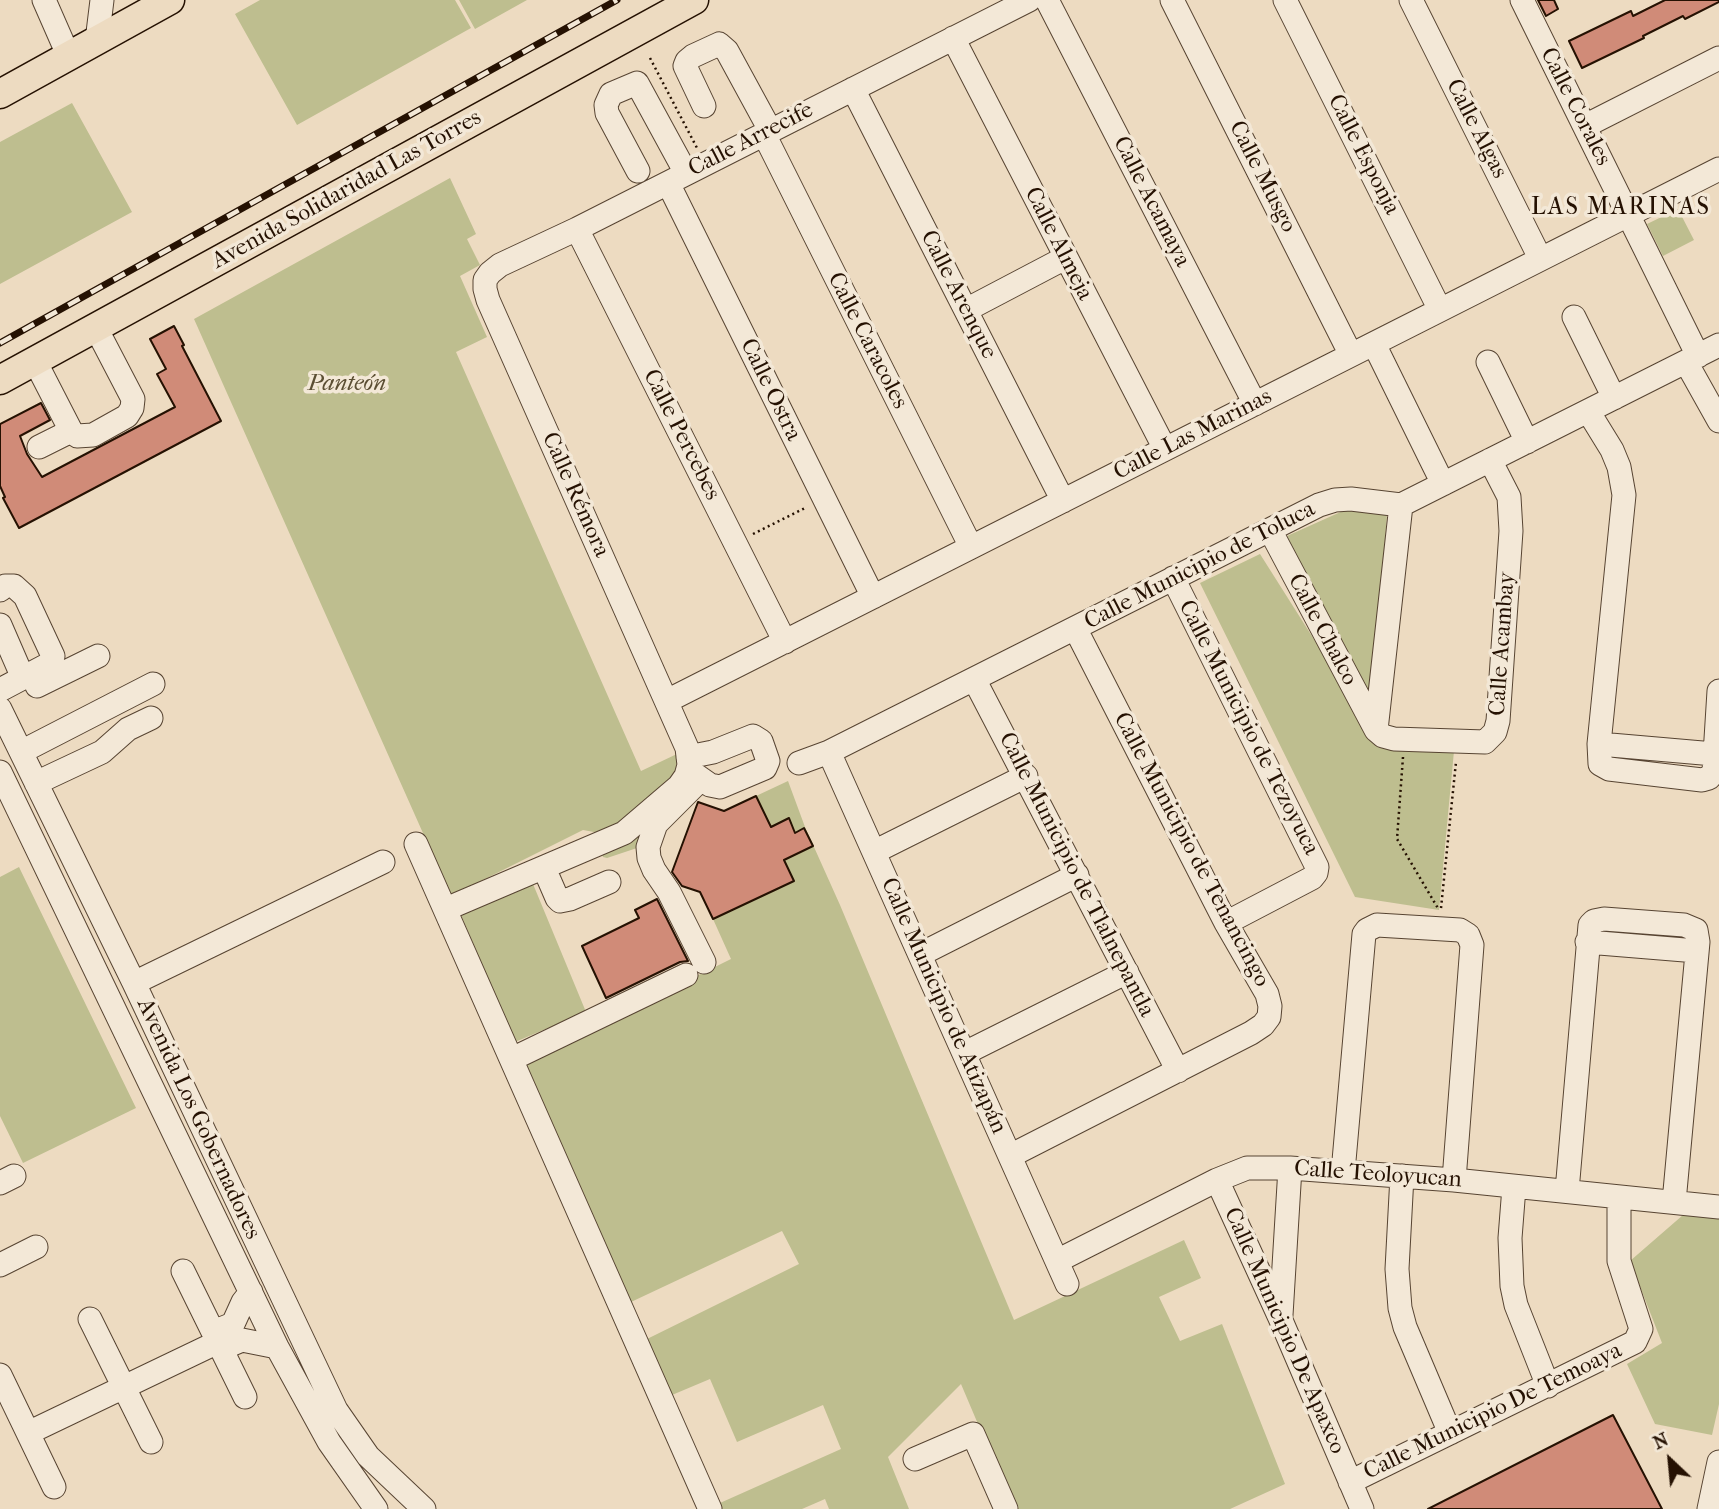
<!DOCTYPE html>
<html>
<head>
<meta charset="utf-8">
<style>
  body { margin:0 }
  #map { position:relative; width:1719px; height:1509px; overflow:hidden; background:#eddbc1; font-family:"IM FELL French Canon",serif }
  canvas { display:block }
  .north { position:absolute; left:1635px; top:1425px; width:70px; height:70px; -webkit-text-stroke:5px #f3e8d7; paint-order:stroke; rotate:334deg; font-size:19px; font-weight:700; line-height:28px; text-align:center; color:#251102 }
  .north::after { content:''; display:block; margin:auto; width:24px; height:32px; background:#251102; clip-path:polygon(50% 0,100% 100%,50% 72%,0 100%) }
</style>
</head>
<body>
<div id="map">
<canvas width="1719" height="1509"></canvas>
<div class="north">N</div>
</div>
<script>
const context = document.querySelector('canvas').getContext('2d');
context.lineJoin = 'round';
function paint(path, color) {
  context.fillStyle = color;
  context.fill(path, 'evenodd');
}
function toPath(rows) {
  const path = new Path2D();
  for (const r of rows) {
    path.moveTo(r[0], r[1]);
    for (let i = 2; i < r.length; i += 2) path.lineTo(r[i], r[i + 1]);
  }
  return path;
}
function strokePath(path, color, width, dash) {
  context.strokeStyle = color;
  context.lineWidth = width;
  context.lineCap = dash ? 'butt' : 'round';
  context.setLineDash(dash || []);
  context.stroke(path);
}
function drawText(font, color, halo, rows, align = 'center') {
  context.font = font + ' "IM FELL French Canon",serif';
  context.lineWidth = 7;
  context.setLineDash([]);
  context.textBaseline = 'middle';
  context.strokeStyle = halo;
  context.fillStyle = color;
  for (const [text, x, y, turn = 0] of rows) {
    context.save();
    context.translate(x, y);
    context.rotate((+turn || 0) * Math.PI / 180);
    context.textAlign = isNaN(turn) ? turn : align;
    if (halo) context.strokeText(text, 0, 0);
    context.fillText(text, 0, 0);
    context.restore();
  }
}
paint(toPath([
  [260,0,455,0,471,28,297,125,235,14],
  [459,0,527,0,475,29],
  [72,103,132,212,0,284,0,142],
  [450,178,476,234,467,239,480,265,460,276,487,337,456,352,641,771,679,753,674,777,652,799,605,834,583,830,451,896,194,319],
  [1678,209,1694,240,1663,256,1647,224],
  [1345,510,1387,515,1373,688,1359,689,1287,536],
  [1260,554,1365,720,1454,751,1439,910,1355,897,1200,583],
  [788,781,805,827,840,905,1014,1320,1184,1240,1201,1278,1159,1297,1180,1341,1222,1324,1285,1484,1230,1509,1014,1509,961,1384,888,1457,909,1509,829,1509,825,1499,802,1509,722,1509,720,1503,841,1449,823,1405,737,1442,710,1379,672,1395,647,1339,799,1264,782,1231,631,1302,525,1061,731,959,713,919,793,881,784,860,813,846,804,829,795,833,789,819,771,827,756,796],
  [646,827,640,847,607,858,603,857,602,854],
  [19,867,136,1108,23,1163,0,1116,0,877],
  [533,884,586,1012,515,1042,461,915],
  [1683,1215,1719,1216,1719,1404,1712,1435,1655,1424,1627,1364,1662,1343,1630,1261]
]), '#bebe8f');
const building = toPath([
  [1538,0,1554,0,1558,9,1546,16,1538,0],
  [1665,0,1719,0,1719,2,1685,19,1683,16,1643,36,1644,38,1582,68,1569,41,1631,11,1633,16,1665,0],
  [174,326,184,345,182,346,221,421,19,528,3,498,5,497,0,486,0,424,41,403,50,420,20,436,27,454,42,477,175,407,157,374,166,369,150,339,174,326],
  [756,796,771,827,789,818,795,833,804,828,813,846,784,860,794,881,713,919,700,892,682,886,672,872,698,802,724,811,756,796],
  [657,899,688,961,680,962,606,998,582,946,639,918,635,910,657,899],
  [1613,1415,1662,1509,1428,1509,1613,1415]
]);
paint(building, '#d08b78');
strokePath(building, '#251102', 2);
const minor = toPath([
  [44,0,69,57],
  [1047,0,1255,404],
  [1172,0,1351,355],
  [1285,0,1440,310],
  [1411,0,1540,258],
  [1522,0,1698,356],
  [953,38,1165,449],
  [97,41,102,0],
  [853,89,1063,501],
  [704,106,685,66,687,61,693,56,719,44,727,51,770,130],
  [1585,126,1719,58],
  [764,134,971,547],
  [638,171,607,113,606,105,611,94,637,83,686,173],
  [668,183,873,597],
  [577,229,785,642],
  [966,310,1065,258],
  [1574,317,1614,398],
  [1374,344,1443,484],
  [35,361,71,431,77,436,93,435,127,416,132,408,133,399,96,328],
  [1488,362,1527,442],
  [1686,362,1719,421],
  [1588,411,1612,450,1619,467,1624,495,1599,744,1600,764,1609,769,1702,780,1709,778,1714,771,1719,691],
  [39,447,71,431],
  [1270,530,1376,730,1383,736,1394,739,1485,742,1495,732,1498,721,1511,531,1509,497,1490,460],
  [1173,578,1317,867,1316,873,1312,878,1226,923],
  [0,590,5,586,14,586,25,596,53,656,51,663,0,690],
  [0,625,23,678],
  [974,679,1178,1071],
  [37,686,98,656],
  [667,701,1719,169],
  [0,709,134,983,336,1410,368,1456,424,1509],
  [1376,730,1401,505],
  [1599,744,1714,754],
  [21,752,153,684],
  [829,752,1067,1284],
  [688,757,713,752,753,736,761,741,768,761,765,768,720,787,710,785,690,771],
  [799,763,829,752,1319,505,1335,500,1351,499,1401,505,1719,345],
  [0,772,277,1347,329,1442,376,1509],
  [701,779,656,824,648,847,649,858,654,870,669,892,704,962],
  [36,783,102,752,128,729,151,718],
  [416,844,710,1509],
  [874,852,1026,776],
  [544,868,557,898,560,901,570,899,609,882],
  [446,909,624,833,679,786,686,776,689,765,687,748,488,300,485,289,485,280,490,273,500,265,577,229,1029,0],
  [1587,942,1697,951],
  [921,954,1077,875],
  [134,983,383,862],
  [965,1053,1127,972],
  [512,1059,686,975],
  [1010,1156,1251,1033,1263,1025,1269,1017,1270,1006,1267,994,1226,923,1075,628],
  [1343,1172,1364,934,1367,930,1377,925,1460,930,1468,935,1472,945,1454,1180],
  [1402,1176,1397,1269,1400,1308,1405,1327,1450,1433],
  [1217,1180,1280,1318,1362,1509],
  [0,1183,14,1176],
  [1514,1187,1510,1238,1512,1286,1516,1305,1548,1386],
  [1567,1191,1590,925,1594,921,1604,919,1684,925,1696,930,1698,942,1674,1202],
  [1057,1261,1217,1180,1247,1168,1290,1168,1454,1180,1719,1207],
  [0,1265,36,1247],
  [183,1271,245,1397],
  [1281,1315,1290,1168],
  [90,1319,151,1442],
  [213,1332,233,1324,243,1302,251,1292],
  [221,1349,242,1340,277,1347],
  [0,1375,54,1487],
  [28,1433,218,1342],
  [915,1459,973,1434,1006,1509],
  [1350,1482,1635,1342,1641,1329,1619,1261,1619,1197],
  [1709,1509,1719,1462]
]);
const major = toPath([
  [0,94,170,0],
  [0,380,694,0]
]);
strokePath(minor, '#574432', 25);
strokePath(major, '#251102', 31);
strokePath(toPath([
  [650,58,697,148],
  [753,534,807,507],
  [1403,757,1397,839,1439,910],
  [1441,908,1456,762]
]), '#251102', 2.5, [2, 3.5]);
strokePath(minor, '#f3e8d7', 23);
strokePath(major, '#eddbc1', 28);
const rail = toPath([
  [0,343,617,0]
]);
strokePath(rail, '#251102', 7);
strokePath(rail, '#f3e8d7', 4.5, [13]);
drawText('23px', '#251102', '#f3e8d7', [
  ["Calle Corales",1575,107,63],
  ["Calle Algas",1476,129,63],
  ["Calle Arrecife",751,140,-27],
  ["Calle Esponja",1363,155,63],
  ["Calle Musgo",1262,177,63],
  ["Avenida Solidaridad Las Torres",347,190,-29],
  ["Calle Acamaya",1151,202,63],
  ["Calle Almeja",1058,244,63],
  ["Calle Arenque",958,295,63],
  ["Calle Caracoles",867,341,63],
  ["Calle Ostra",770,390,64],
  ["Calle Percebes",681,435,63],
  ["Calle Las Marinas",1193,435,-27],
  ["Calle Rémora",575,495,66],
  ["Calle Municipio de Toluca",1200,566,-27],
  ["Calle Chalco",1322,630,62],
  ["Calle Acambay",1503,644,-86],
  ["Calle Municipio de Tezoyuca",1248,728,63],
  ["Calle Municipio de Tenancingo",1191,850,62],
  ["Calle Municipio de Tlalnepantla",1076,875,63],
  ["Calle Municipio de Atizapán",943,1006,66],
  ["Avenida Los Gobernadores",198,1119,65],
  ["Calle Teoloyucan",1378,1175,4],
  ["Calle Municipio De Apaxco",1284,1331,66],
  ["Calle Municipio De Temoaya",1493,1412,-26]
]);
drawText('italic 23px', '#5b4e33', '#f3e8d7', [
  ["Panteón",347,384]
]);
context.letterSpacing = '2px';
drawText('24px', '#251102', '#f3e8d7', [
  ["LAS MARINAS",1621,208]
]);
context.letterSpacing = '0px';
</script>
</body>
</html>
